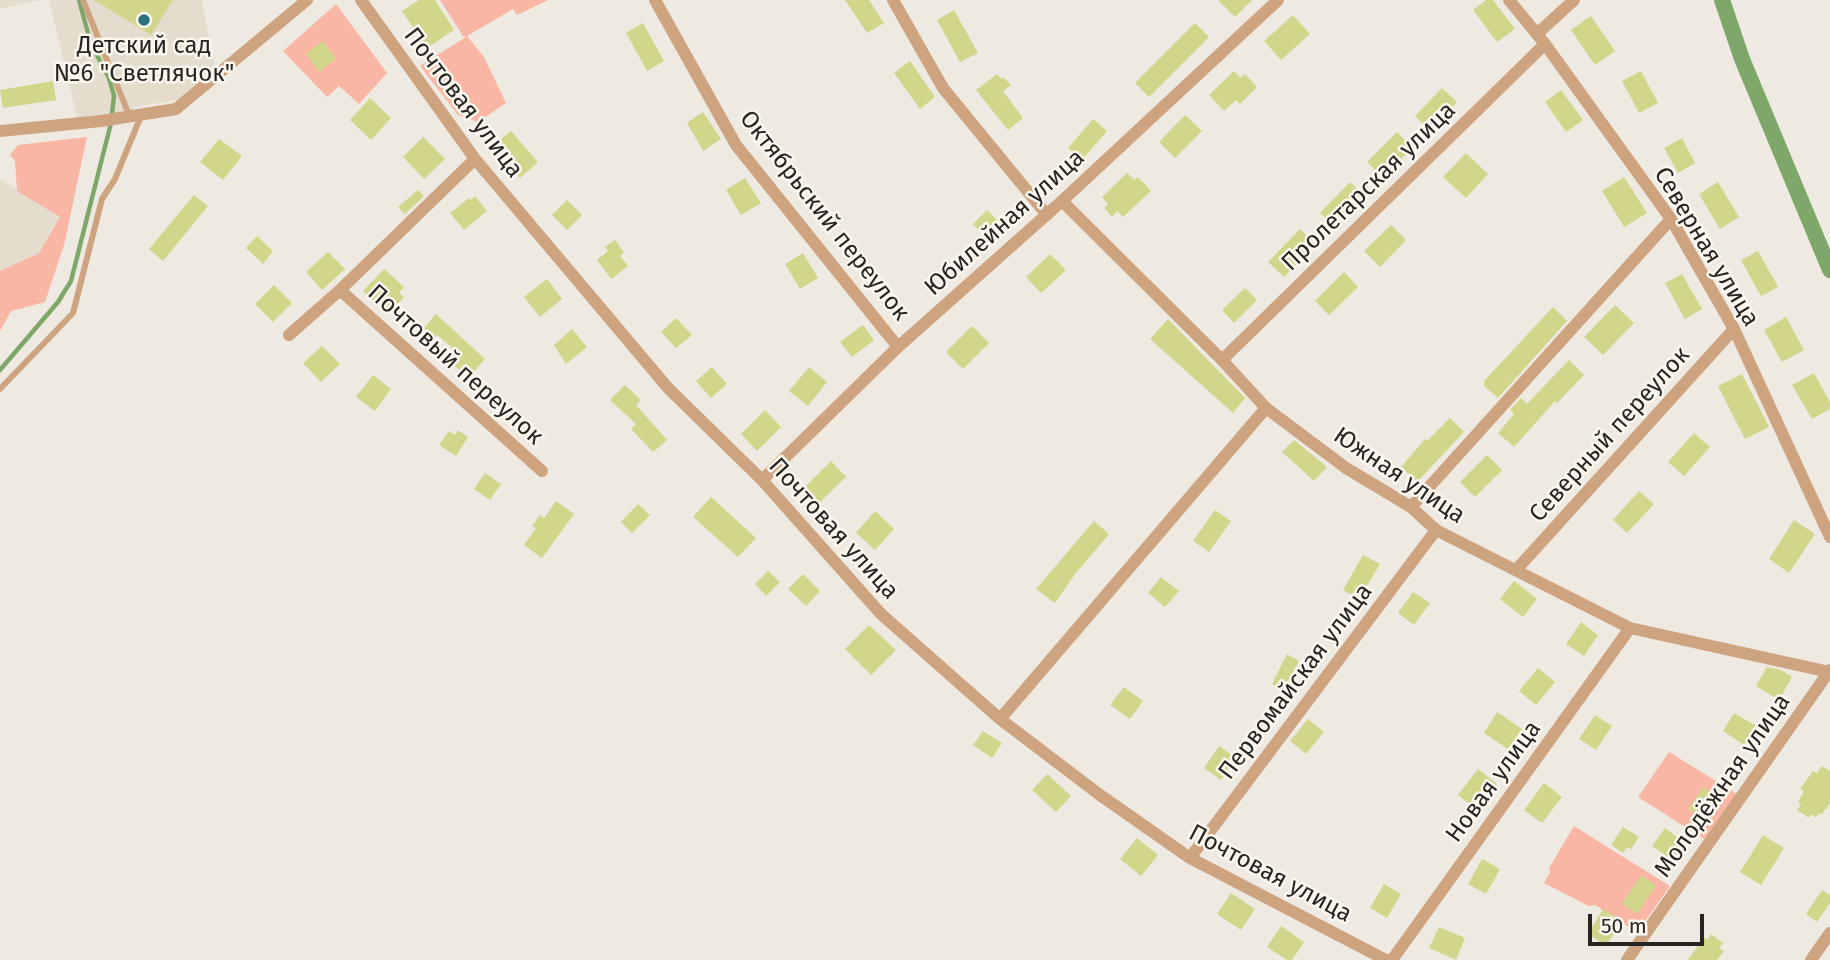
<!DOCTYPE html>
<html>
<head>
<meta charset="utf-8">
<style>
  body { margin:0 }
  #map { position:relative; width:1830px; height:960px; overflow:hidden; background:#eeeae2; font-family:"Fira Sans",sans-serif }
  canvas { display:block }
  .scale { position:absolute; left:1588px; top:914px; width:116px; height:32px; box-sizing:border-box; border:4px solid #272522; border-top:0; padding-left:9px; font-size:21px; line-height:24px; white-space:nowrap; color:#272522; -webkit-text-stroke:5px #fbf7ef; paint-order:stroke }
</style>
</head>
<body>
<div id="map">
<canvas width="1830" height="960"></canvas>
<div class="scale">50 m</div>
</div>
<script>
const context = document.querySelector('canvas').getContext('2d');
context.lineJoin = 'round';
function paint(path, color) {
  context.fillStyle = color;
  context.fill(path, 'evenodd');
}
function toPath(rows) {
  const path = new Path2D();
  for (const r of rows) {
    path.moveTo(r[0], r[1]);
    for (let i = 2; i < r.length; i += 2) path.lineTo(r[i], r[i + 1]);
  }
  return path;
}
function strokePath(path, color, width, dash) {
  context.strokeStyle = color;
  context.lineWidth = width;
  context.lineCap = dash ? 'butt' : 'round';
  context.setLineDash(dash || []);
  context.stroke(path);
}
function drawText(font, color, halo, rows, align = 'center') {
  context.font = font + ' "Fira Sans",sans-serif';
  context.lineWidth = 5;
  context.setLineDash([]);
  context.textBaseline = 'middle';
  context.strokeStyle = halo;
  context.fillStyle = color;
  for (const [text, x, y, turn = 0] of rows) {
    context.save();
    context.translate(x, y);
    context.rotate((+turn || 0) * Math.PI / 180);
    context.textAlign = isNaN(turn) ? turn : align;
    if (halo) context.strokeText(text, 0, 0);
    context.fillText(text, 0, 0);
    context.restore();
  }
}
paint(toPath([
  [0,0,41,0,0,9],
  [49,0,202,0,216,72,184,99,133,107,134,113,78,121],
  [0,179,61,217,39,253,0,271]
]), '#e4ddce');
paint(toPath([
  [440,0,548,0,517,15,513,9,467,36,484,57,506,103,478,122,458,115,420,66,466,37,463,36],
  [336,4,387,73,359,104,339,86,327,97,283,51],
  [87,137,64,245,45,302,11,311,0,331,0,271,39,253,60,217,17,191,15,161,10,155,18,145],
  [1669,752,1737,794,1704,839,1638,797],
  [1574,826,1670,886,1638,931,1636,932,1595,905,1589,906,1544,883,1550,872,1549,868]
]), '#f9b6a4');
strokePath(toPath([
  [0,370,58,302,71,281,111,123,114,96,109,78,91,44,79,0]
]), '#7fa76a', 4.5);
strokePath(toPath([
  [1722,0,1742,59,1830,270]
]), '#7fa76a', 16);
paint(toPath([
  [94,0,173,0,151,35],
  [419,0,435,0,454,30,427,48,402,11],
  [845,0,869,0,884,23,867,33],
  [1218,0,1252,0,1235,17],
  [1486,0,1493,0,1515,29,1497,42,1473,10],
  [954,10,978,53,960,62,937,20],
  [1293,15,1310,34,1281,60,1264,41],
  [1591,16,1615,51,1595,65,1571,30],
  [643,23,664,61,647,71,626,33],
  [1195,23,1209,37,1149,97,1135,83],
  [323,41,336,59,319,72,306,54],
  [910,61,935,97,920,109,894,73],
  [1234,71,1241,78,1245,74,1257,87,1240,104,1236,100,1224,111,1209,95],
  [1641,71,1658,103,1639,113,1622,81],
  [997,74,1001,79,1003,77,1011,85,1003,91,1023,118,1008,130,976,90],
  [53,81,56,100,3,108,0,90],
  [1442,88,1457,102,1430,131,1415,116],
  [1561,90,1583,120,1566,132,1545,102],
  [370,98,391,118,371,140,350,120],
  [703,112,721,139,703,151,687,123],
  [1185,115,1202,131,1175,158,1159,142],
  [1093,119,1107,131,1082,160,1068,148],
  [511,131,538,162,520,178,492,147],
  [1397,132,1412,148,1382,177,1367,162],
  [423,137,445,159,424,179,403,157],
  [1682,138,1695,163,1678,173,1664,148],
  [219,139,242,156,223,180,200,162],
  [1466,153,1488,174,1466,198,1443,177],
  [1127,173,1134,180,1138,177,1151,191,1123,217,1117,211,1112,217,1104,208,1108,204,1102,197],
  [1624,177,1647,213,1624,227,1602,191],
  [745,178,761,203,741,215,726,190],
  [1350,182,1363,194,1333,225,1320,213],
  [1718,182,1739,217,1720,229,1699,194],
  [418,190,424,196,405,214,398,207],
  [194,195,208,206,163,261,149,249],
  [475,196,487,211,464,230,450,213,469,198,471,200],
  [567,200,582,215,567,230,552,215],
  [987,210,999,222,985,236,973,224],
  [1391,225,1406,240,1380,267,1364,251],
  [1300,229,1315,244,1284,277,1268,262],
  [257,236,273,251,263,264,246,248],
  [615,240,624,252,620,256,628,266,611,279,597,260,608,251,605,247],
  [1758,251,1778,287,1761,296,1741,260],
  [328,252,345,269,322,290,306,272],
  [803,253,818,278,800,289,785,264],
  [1050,254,1066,270,1041,293,1026,277],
  [384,269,404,287,399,293,404,297,389,314,363,291],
  [1344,272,1358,287,1329,315,1315,301],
  [1682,274,1702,309,1685,319,1665,283],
  [547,279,562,299,540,317,524,297],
  [274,285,292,303,273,322,255,304],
  [1245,288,1257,300,1234,323,1222,310],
  [1615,305,1634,323,1603,355,1584,337],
  [1553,307,1567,321,1498,398,1484,386,1484,381],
  [436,314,485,359,468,378,447,359,455,350,437,335,434,338,423,329],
  [1786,317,1804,350,1782,362,1764,330],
  [676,318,692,335,676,348,661,332],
  [1168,319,1245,398,1233,413,1150,339],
  [863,325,874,340,852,357,840,342],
  [972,326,989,343,963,369,946,352],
  [572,329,587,347,566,364,554,345],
  [322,346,340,364,321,382,303,363],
  [1569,360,1584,375,1557,403,1555,401,1514,447,1498,433,1514,414,1510,410,1521,398,1527,404],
  [712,367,727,384,711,398,696,381],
  [809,367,827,382,808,406,789,391],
  [1814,373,1830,402,1830,409,1812,419,1792,385],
  [1742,374,1769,427,1745,439,1718,386],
  [373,375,391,389,375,411,356,397],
  [625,385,641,400,636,405,667,440,653,452,631,429,636,424,610,400],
  [765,410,781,427,757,451,741,434],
  [1450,418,1464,432,1417,482,1401,467,1425,439,1427,441],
  [458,430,468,437,456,456,439,445,449,431,455,435],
  [1694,433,1710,447,1684,476,1668,462],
  [1294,440,1327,467,1314,481,1282,452],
  [1487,455,1502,470,1475,497,1460,482],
  [831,461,846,477,819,503,804,488],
  [485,473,501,484,490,500,474,489],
  [1639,491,1654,504,1627,533,1613,520],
  [711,497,756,538,738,557,693,517],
  [556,501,574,514,542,558,524,545,536,528,532,526,540,515,544,518],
  [638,504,650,515,632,533,621,522],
  [1215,510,1231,521,1209,552,1193,541],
  [875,511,894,529,875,550,856,533],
  [1794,520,1815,534,1789,573,1769,559],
  [1094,521,1109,534,1075,574,1055,603,1036,589],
  [1363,555,1380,564,1359,599,1343,590],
  [768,571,780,582,766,596,755,584],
  [803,574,820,591,806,606,788,589],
  [1161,577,1179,591,1165,607,1148,593],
  [1514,581,1537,599,1523,617,1500,599],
  [1413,592,1430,603,1414,625,1398,613],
  [1581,622,1598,635,1584,656,1566,644],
  [869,625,896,650,871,675,845,649],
  [1287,654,1299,661,1283,691,1272,684],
  [1767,667,1781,670,1792,677,1779,700,1756,686],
  [1538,668,1555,682,1536,705,1519,691],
  [1124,687,1143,701,1130,719,1110,705],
  [1497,712,1522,729,1508,749,1484,733],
  [1734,713,1756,726,1744,745,1723,731],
  [1595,715,1612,726,1596,750,1579,739],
  [1308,719,1324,732,1306,754,1290,741],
  [983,731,1002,743,992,758,973,745],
  [1219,746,1236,758,1221,780,1204,768],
  [1822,766,1830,771,1830,803,1822,814,1820,813,1815,817,1811,814,1809,818,1797,810,1801,805,1798,802,1804,791,1800,789,1813,771,1817,773],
  [1478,769,1497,784,1477,810,1458,795],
  [1047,774,1071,796,1056,812,1032,790],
  [1544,783,1562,797,1542,823,1524,810],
  [1703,787,1720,798,1705,820,1688,809],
  [1623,827,1639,837,1631,849,1627,847,1623,853,1611,845],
  [1665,828,1685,843,1672,860,1652,846],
  [1763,835,1784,848,1761,885,1740,872],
  [1137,838,1158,855,1141,876,1120,859],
  [1482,859,1500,869,1486,894,1468,884],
  [1641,875,1656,886,1637,914,1622,904],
  [1384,884,1401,894,1387,918,1370,908],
  [1822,890,1830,895,1830,903,1817,922,1806,914],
  [1231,893,1255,909,1241,930,1217,914],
  [1603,909,1622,921,1606,946,1588,934],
  [1281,926,1304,942,1292,960,1287,960,1267,947],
  [1439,927,1465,938,1456,960,1429,948],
  [1711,934,1723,943,1719,948,1724,951,1717,960,1688,960,1704,937,1707,940]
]), '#d2d68b');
strokePath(toPath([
  [83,0,129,115],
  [0,389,73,313,102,199,115,179,141,116]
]), '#cea380', 6);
strokePath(toPath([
  [361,0,475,159,668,388,762,480,881,614,1000,719,1100,795,1190,858,1386,960],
  [655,0,736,145,898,347],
  [893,0,943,88,1047,215],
  [1509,0,1545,44,1671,219,1734,329,1830,537],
  [1537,34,1574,0],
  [0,131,101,121,176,109,307,0],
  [1062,201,1222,360,1266,408,1346,468,1411,507,1436,530,1630,628,1829,672],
  [340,290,542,471],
  [289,335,340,290,475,159],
  [1222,360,1545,44],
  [762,480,898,347,1062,201,1278,0],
  [1411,507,1671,219],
  [1517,569,1734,329],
  [1000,719,1266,408],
  [1190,858,1436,530],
  [1392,960,1630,628],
  [1627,960,1830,670],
  [1811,960,1830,933]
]), '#cea380', 12);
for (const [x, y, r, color] of [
  [144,20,7,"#2c737e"]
]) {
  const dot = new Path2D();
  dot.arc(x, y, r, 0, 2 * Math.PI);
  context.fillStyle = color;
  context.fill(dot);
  strokePath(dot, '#fbf7ef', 2.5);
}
drawText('24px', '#272522', '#fbf7ef', [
  ["Детский сад",144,46],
  ["№6 \"Светлячок\"",144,74]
]);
drawText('24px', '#272522', '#fbf7ef', [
  ["Почтовая улица",463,103,53],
  ["Пролетарская улица",1369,187,-44],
  ["Октябрьский переулок",824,216,52],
  ["Юбилейная улица",1005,223,-42],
  ["Северная улица",1706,247,59],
  ["Почтовый переулок",455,365,42],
  ["Северный переулок",1610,435,-48],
  ["Южная улица",1399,476,34],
  ["Почтовая улица",833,529,48],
  ["Первомайская улица",1296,682,-53],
  ["Новая улица",1494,782,-54],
  ["Молодёжная улица",1723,786,-55],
  ["Почтовая улица",1270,874,28]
]);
</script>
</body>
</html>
